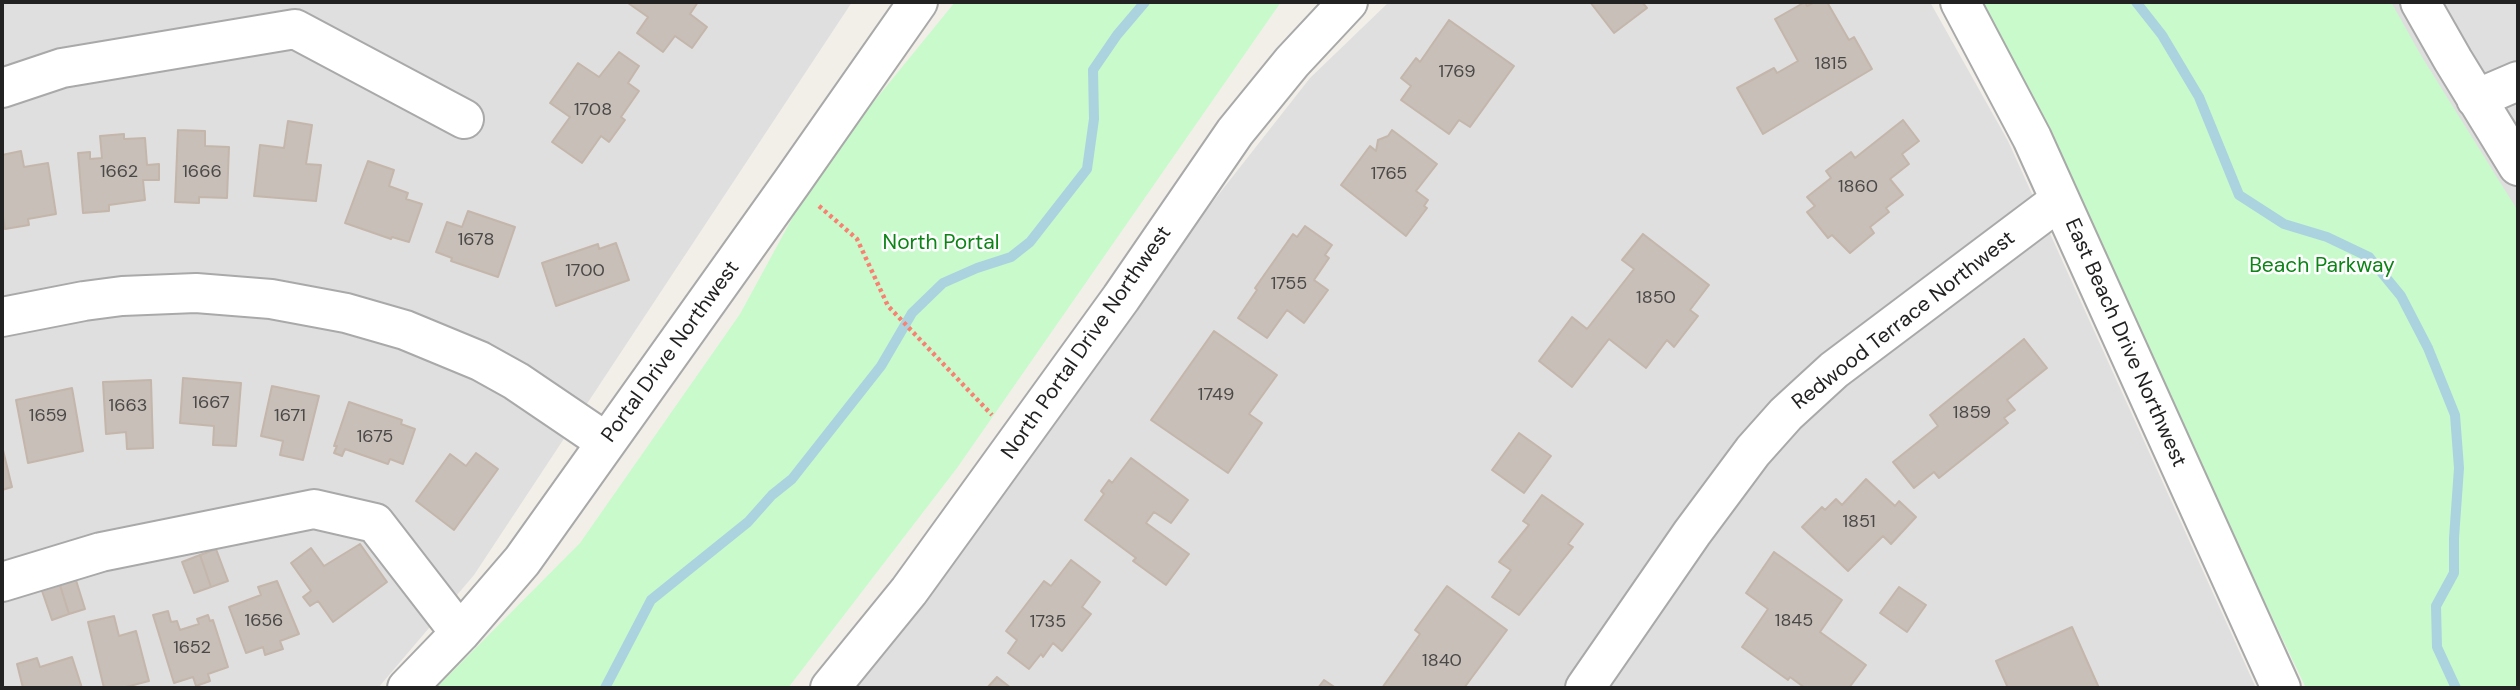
<!DOCTYPE html>
<html>
<head>
<meta charset="utf-8">
<style>
  body { margin:0 }
  #map { position:relative; width:2520px; height:690px; overflow:hidden; background:#f2efe9; font-family:"DM Sans",sans-serif }
  canvas { display:block }
  .frame { position:absolute; inset:0; border:4px solid #222; pointer-events:none }
</style>
</head>
<body>
<div id="map">
<canvas width="2520" height="690"></canvas>
<div class="frame"></div>
</div>
<script>
const context = document.querySelector('canvas').getContext('2d');
context.lineJoin = 'round';
function paint(path, color) {
  context.fillStyle = color;
  context.fill(path, 'evenodd');
}
function toPath(rows) {
  const path = new Path2D();
  for (const r of rows) {
    path.moveTo(r[0], r[1]);
    for (let i = 2; i < r.length; i += 2) path.lineTo(r[i], r[i + 1]);
  }
  return path;
}
function strokePath(path, color, width, dash) {
  context.strokeStyle = color;
  context.lineWidth = width;
  context.lineCap = dash ? 'butt' : 'round';
  context.setLineDash(dash || []);
  context.stroke(path);
}
function drawText(font, color, halo, rows, align = 'center') {
  context.font = font + ' "DM Sans",sans-serif';
  context.lineWidth = 5;
  context.setLineDash([]);
  context.textBaseline = 'middle';
  context.strokeStyle = halo;
  context.fillStyle = color;
  for (const [text, x, y, turn = 0] of rows) {
    context.save();
    context.translate(x, y);
    context.rotate((+turn || 0) * Math.PI / 180);
    context.textAlign = isNaN(turn) ? turn : align;
    if (halo) context.strokeText(text, 0, 0);
    context.fillText(text, 0, 0);
    context.restore();
  }
}
paint(toPath([
  [2,2,852,2,474,575,378,688,2,688],
  [1389,2,1930,2,2008,141,2256,688,854,688,1164,264,1310,78],
  [2382,2,2518,2,2518,219]
]), '#e0dfdf');
paint(toPath([
  [955,2,1281,2,957,468,788,688,436,688,580,543,740,314,819,169],
  [1978,2,2391,2,2422,57,2518,211,2518,688,2306,688]
]), '#c8facc');
strokePath(toPath([
  [2136,2,2162,35,2199,97,2239,195,2284,224,2327,237,2369,257,2401,296,2428,348,2455,415,2459,468,2454,538,2454,573,2436,606,2437,647,2456,688],
  [605,688,651,600,748,522,772,495,792,479,881,366,912,313,943,283,977,268,1011,257,1030,242,1087,169,1094,119,1093,70,1117,35,1145,2]
]), '#aad3df', 10);
const building = toPath([
  [698,2,690,14,707,27,692,48,675,36,663,52,637,33,648,17,628,3,698,2],
  [1590,2,1642,2,1647,8,1614,33,1590,2],
  [1805,2,1807,6,1815,2,1827,2,1849,40,1854,37,1872,69,1763,134,1737,88,1774,68,1777,73,1798,61,1775,19,1805,2],
  [1449,20,1514,66,1470,127,1459,120,1449,134,1401,100,1411,86,1401,78,1416,58,1420,62,1449,20],
  [619,52,639,66,628,83,639,91,621,117,625,120,609,142,601,136,582,163,552,142,570,117,550,103,578,63,599,77,619,52],
  [1903,120,1919,141,1902,154,1909,164,1890,179,1903,195,1886,208,1889,212,1870,227,1874,233,1850,253,1832,235,1828,238,1807,212,1815,206,1807,197,1831,178,1826,171,1851,152,1855,158,1903,120],
  [288,121,312,125,306,164,321,165,316,201,254,196,260,145,284,148,288,121],
  [178,130,205,131,205,146,229,147,227,198,199,197,199,203,175,202,178,130],
  [1392,130,1437,164,1416,191,1428,200,1424,206,1427,208,1406,236,1341,185,1370,146,1376,151,1378,140,1388,136,1392,130],
  [124,134,124,139,145,138,147,165,159,164,159,180,143,180,145,200,109,205,109,211,83,213,78,153,90,152,90,159,102,158,100,136,124,134],
  [21,151,24,167,48,163,56,214,28,219,29,225,5,229,2,210,2,155,21,151],
  [368,161,394,170,389,186,408,193,406,199,422,204,409,242,392,237,391,239,345,223,368,161],
  [468,211,515,227,498,277,451,261,452,258,436,252,447,222,462,227,468,211],
  [1305,226,1332,245,1325,255,1329,258,1314,280,1328,290,1304,323,1287,310,1267,338,1238,318,1257,290,1255,288,1293,234,1297,237,1305,226],
  [1643,234,1709,285,1690,310,1698,316,1674,347,1667,340,1646,368,1609,339,1572,387,1539,361,1572,317,1587,329,1634,269,1622,260,1643,234],
  [616,243,629,280,556,306,542,263,598,244,599,249,616,243],
  [1214,331,1277,375,1249,414,1262,423,1228,473,1151,420,1214,331],
  [2024,339,2047,368,2007,400,2015,410,2004,418,2008,423,1939,478,1934,472,1914,488,1893,462,1938,426,1930,415,2024,339],
  [183,378,241,383,236,446,213,445,214,426,180,423,183,378],
  [151,380,153,448,127,449,126,432,106,434,103,382,151,380],
  [272,386,319,396,303,460,280,455,283,441,261,436,272,386],
  [72,388,83,451,28,463,16,400,72,388],
  [349,402,402,420,401,424,415,429,403,464,390,459,388,464,345,449,342,456,334,453,337,446,334,446,349,402],
  [1519,433,1551,456,1524,493,1492,470,1519,433],
  [2,446,12,487,2,490,2,446],
  [476,453,498,469,454,530,416,501,450,454,466,466,476,453],
  [1131,458,1188,500,1171,523,1154,512,1146,523,1189,554,1166,585,1133,561,1136,558,1085,520,1104,494,1101,491,1109,480,1112,483,1131,458],
  [1866,479,1895,506,1899,501,1916,517,1891,544,1883,536,1848,571,1802,527,1822,507,1825,510,1836,499,1842,505,1866,479],
  [1542,495,1583,524,1568,544,1573,547,1519,615,1492,597,1511,570,1499,562,1529,525,1523,521,1542,495],
  [360,544,387,582,333,622,318,601,310,606,303,597,311,591,291,563,311,548,324,566,360,544],
  [216,549,228,581,211,587,200,555,216,549],
  [1774,552,1842,600,1820,632,1866,665,1849,688,1805,688,1790,677,1788,680,1742,647,1768,609,1746,593,1774,552],
  [200,555,211,587,194,593,182,562,200,555],
  [1071,560,1100,582,1082,607,1091,614,1062,651,1053,643,1043,657,1041,654,1029,669,1008,653,1017,640,1006,631,1044,581,1051,586,1071,560],
  [75,577,85,609,69,614,59,582,75,577],
  [277,581,299,634,280,641,283,649,265,655,263,647,246,653,229,607,261,595,258,587,277,581],
  [59,582,69,614,52,620,41,588,59,582],
  [1447,586,1507,630,1464,688,1382,688,1420,634,1415,630,1447,586],
  [1899,587,1926,605,1907,632,1880,613,1899,587],
  [168,611,171,622,177,621,180,630,199,624,197,619,208,615,210,621,213,620,228,667,208,674,210,681,196,686,193,677,174,683,153,615,168,611],
  [114,616,119,636,136,631,149,681,122,688,104,688,88,622,114,616],
  [2072,627,2099,688,2008,688,1996,661,2072,627],
  [72,657,82,688,23,688,17,664,37,658,40,667,72,657],
  [997,677,1011,688,987,688,997,677],
  [1324,680,1336,688,1318,688,1324,680]
]);
paint(building, '#c7bfb8');
strokePath(building, '#c4b6ab', 2);
const minor = toPath([
  [1960,2,2032,138,2281,688],
  [2420,2,2453,60,2518,166],
  [2,88,62,68,295,29,464,119],
  [2476,99,2518,81],
  [2,317,84,301,122,296,196,293,271,299,346,313,405,330,480,361,516,381,606,442],
  [2,582,101,552,314,509,375,523,460,633],
  [407,688,460,633,522,561,792,182,918,2],
  [830,688,909,591,1121,298,1235,132,1292,62,1348,2],
  [1585,688,1692,533,1753,451,1786,414,1834,370,2060,200]
]);
strokePath(minor, '#a9a9a9', 42);
strokePath(toPath([
  [819,206,857,239,888,306,992,415]
]), '#fa8072', 4.5, [3.5, 3.5]);
strokePath(minor, '#fff', 38);
drawText('18px', '#4b4948', null, [
  ["1815",1831,64],
  ["1769",1457,72],
  ["1708",593,110],
  ["1662",119,172],
  ["1666",202,172],
  ["1765",1389,174],
  ["1860",1858,187],
  ["1678",476,240],
  ["1700",585,271],
  ["1755",1289,284],
  ["1850",1656,298],
  ["1749",1216,395],
  ["1667",211,403],
  ["1663",128,406],
  ["1859",1972,413],
  ["1659",48,416],
  ["1671",290,416],
  ["1675",375,437],
  ["1851",1859,522],
  ["1656",264,621],
  ["1845",1794,621],
  ["1735",1048,622],
  ["1652",192,648],
  ["1840",1442,661]
]);
drawText('21px', '#0c8416', '#fff', [
  ["North Portal",941,243],
  ["Beach Parkway",2322,266]
]);
drawText('21px', '#222', '#fff', [
  ["Redwood Terrace Northwest",1904,321,-38],
  ["North Portal Drive Northwest",1087,343,-55],
  ["East Beach Drive Northwest",2125,343,66],
  ["Portal Drive Northwest",671,352,-54]
]);
</script>
</body>
</html>
